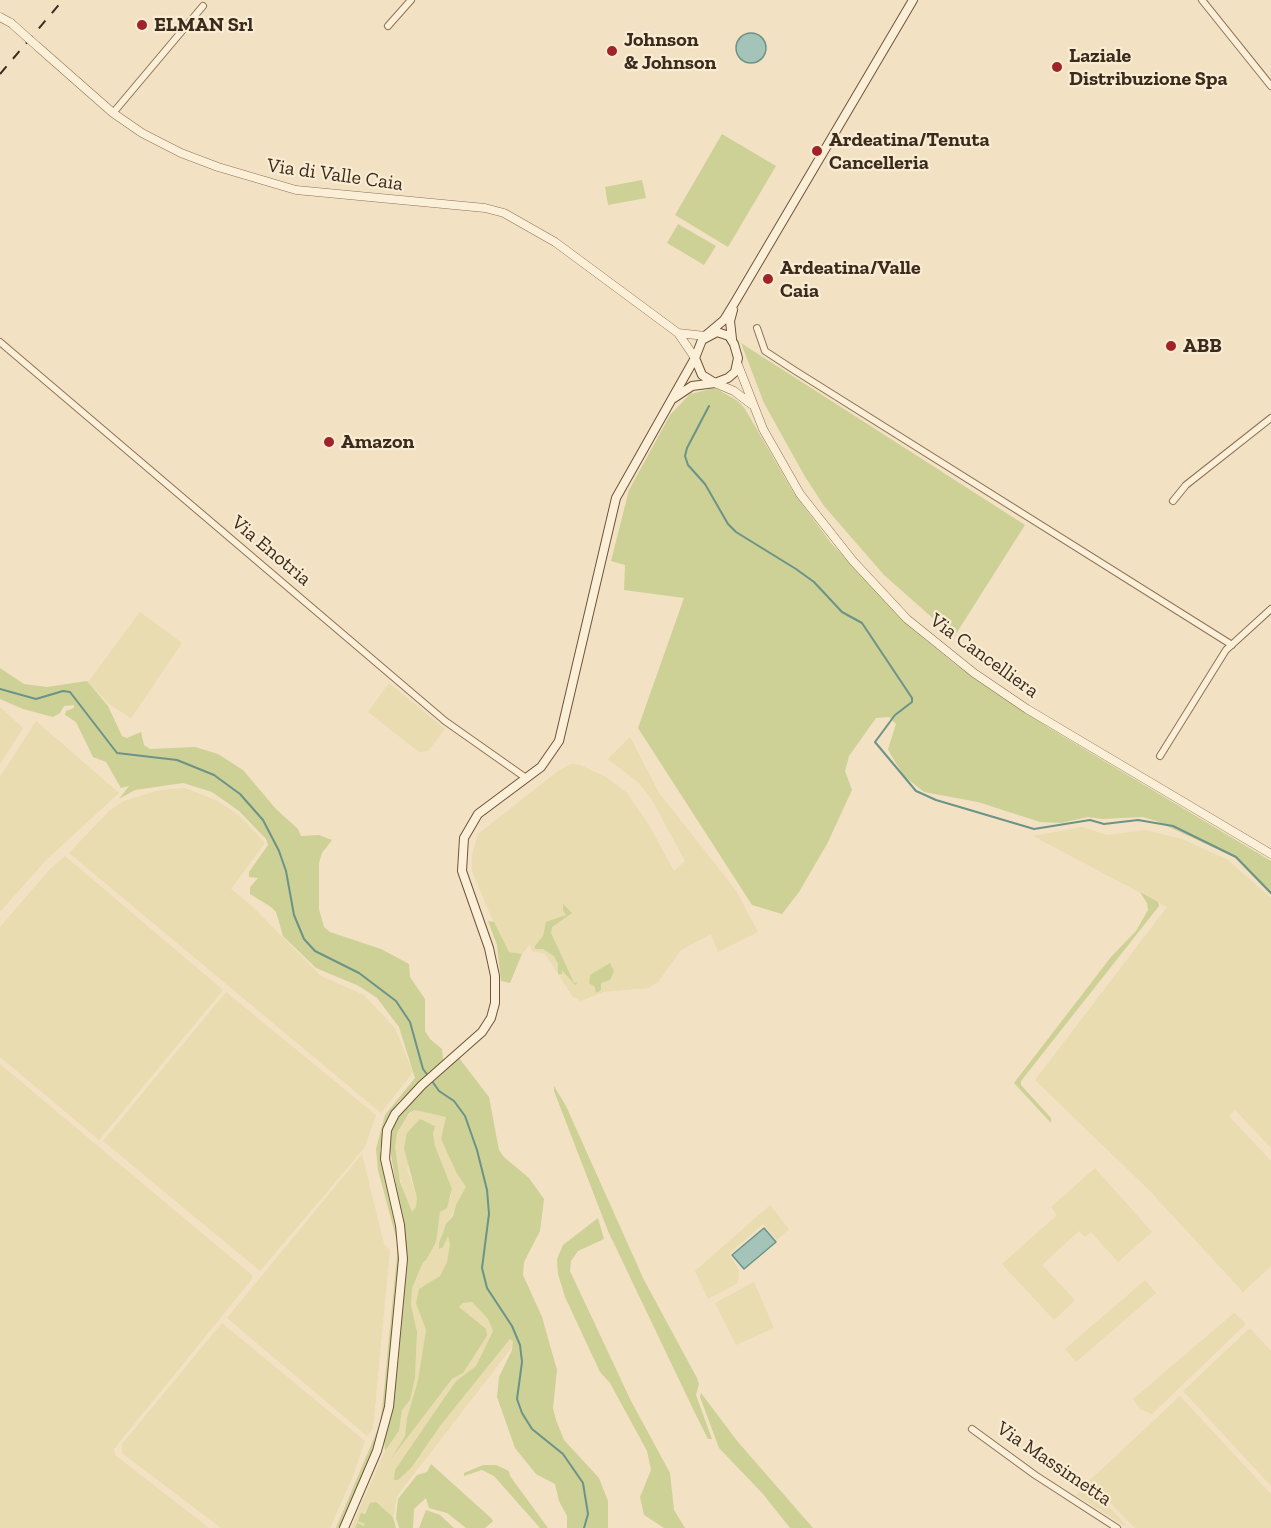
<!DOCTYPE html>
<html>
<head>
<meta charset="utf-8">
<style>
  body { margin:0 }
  canvas { display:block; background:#f2e1c3 }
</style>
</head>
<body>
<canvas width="1271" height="1528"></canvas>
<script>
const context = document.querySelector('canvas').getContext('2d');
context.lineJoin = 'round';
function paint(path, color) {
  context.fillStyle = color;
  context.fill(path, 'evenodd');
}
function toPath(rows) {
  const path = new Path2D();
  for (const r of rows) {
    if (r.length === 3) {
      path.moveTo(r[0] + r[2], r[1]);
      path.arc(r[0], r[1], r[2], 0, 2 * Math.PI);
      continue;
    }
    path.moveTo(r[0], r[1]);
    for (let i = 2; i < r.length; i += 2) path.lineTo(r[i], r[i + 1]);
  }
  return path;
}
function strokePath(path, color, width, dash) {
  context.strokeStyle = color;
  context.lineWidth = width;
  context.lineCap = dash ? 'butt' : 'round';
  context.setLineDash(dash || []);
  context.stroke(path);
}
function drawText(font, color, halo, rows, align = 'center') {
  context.font = font + ' "Zilla Slab",serif';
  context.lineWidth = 4.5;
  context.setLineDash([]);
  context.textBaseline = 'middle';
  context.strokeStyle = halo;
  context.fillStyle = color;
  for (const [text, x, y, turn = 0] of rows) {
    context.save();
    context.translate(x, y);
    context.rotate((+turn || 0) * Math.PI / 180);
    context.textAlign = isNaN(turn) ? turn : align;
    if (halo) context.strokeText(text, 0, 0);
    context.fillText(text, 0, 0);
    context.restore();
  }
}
paint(toPath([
  [140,612,182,643,131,718,109,704,88,682],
  [389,683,445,729,428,751,419,752,368,712],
  [0,707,23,728,0,764],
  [36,721,119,793,45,861,0,912,0,777],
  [630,737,659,793,735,889,758,932,718,952,711,934,681,950,658,982,648,988,603,992,581,1001,573,997,545,954,532,951,530,944,522,954,509,952,496,929,472,871,472,855,478,834,558,771,571,764,580,765,606,777,626,792,649,825,674,871,685,861,652,800,639,783,608,759],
  [185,788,218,801,240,816,265,843,231,889,252,906,321,976,364,995,395,1028,413,1072,381,1113,69,853,109,811,124,801,160,790],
  [1082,827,1107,835,1146,830,1182,839,1228,860,1271,898,1271,1148,1235,1110,1229,1116,1271,1161,1271,1266,1243,1292,1149,1190,1035,1080,1167,907,1033,836],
  [65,856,223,990,99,1140,0,1057,0,927,50,869],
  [226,992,376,1115,365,1147,260,1271,103,1141],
  [0,1064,252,1275,252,1279,114,1449,115,1455,209,1528,0,1528],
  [415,1110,446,1117,441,1139,456,1172,467,1187,442,1232,439,1248,448,1236,450,1244,447,1262,440,1276,427,1285,420,1311,426,1330,418,1380,407,1418,405,1436,391,1459,452,1379,463,1373,487,1336,459,1308,463,1303,472,1302,488,1319,493,1331,476,1366,456,1381,437,1410,440,1426,510,1339,513,1340,513,1346,397,1496,393,1517,382,1507,366,1510,358,1520,365,1524,364,1526,357,1523,355,1528,351,1528,385,1451,399,1432,402,1410,410,1400,415,1378,417,1332,411,1305,412,1288,440,1212,451,1198,452,1189,435,1146,433,1134,435,1125,420,1120,407,1168,417,1198,416,1207,412,1213,406,1201,396,1163,395,1147,397,1133,405,1118],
  [362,1154,384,1244,390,1250,373,1428,367,1436,227,1318],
  [1095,1168,1152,1232,1118,1262,1091,1232,1085,1237,1079,1231,1042,1265,1075,1300,1054,1320,1002,1264,1057,1215,1051,1207],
  [770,1205,789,1229,777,1240,763,1224,729,1254,739,1270,738,1283,708,1299,695,1271],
  [1145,1280,1156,1293,1076,1362,1065,1349],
  [754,1282,774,1328,736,1345,715,1303],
  [1234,1313,1246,1324,1152,1414,1140,1409,1133,1399],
  [222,1323,365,1441,353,1476,330,1528,221,1528,122,1453,122,1444],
  [1250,1328,1271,1351,1271,1486,1183,1391],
  [1180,1396,1271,1494,1271,1528,1135,1528,1089,1481],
  [1087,1484,1126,1525,1125,1526,1076,1495]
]), '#e8dcb0');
paint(toPath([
  [722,134,776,166,728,247,675,215],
  [642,180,646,198,608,205,605,187],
  [678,224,716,246,704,265,667,243],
  [741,343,1025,525,954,637,884,575,824,506,804,475,764,403],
  [715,388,738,401,745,409,793,492,831,543,911,628,955,664,1049,728,1271,861,1271,895,1234,857,1156,821,1143,817,1102,819,1088,817,1061,823,1040,822,978,802,924,792,904,776,891,755,888,749,896,724,889,717,876,718,849,756,845,771,852,790,827,844,799,892,782,914,752,905,638,728,684,598,624,590,625,565,611,561,629,490,670,415,690,394],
  [0,668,24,684,47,687,87,681,108,706,122,736,127,738,141,732,144,745,150,749,195,747,218,754,243,770,276,809,298,829,301,836,319,835,332,840,322,853,319,863,319,909,324,927,330,932,381,949,409,964,410,977,425,999,425,1031,430,1039,442,1049,443,1059,442,1064,399,1101,384,1127,380,1151,384,1176,400,1246,387,1399,379,1437,340,1528,336,1528,380,1424,383,1400,398,1245,378,1170,376,1149,385,1115,415,1078,399,1027,377,998,359,986,316,968,283,936,276,912,271,907,250,894,250,887,258,878,249,877,249,872,268,845,266,839,239,811,212,792,183,783,135,790,119,799,129,786,121,788,106,762,93,757,76,722,65,715,66,711,74,708,74,705,64,706,60,713,53,717,23,709,0,699],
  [1140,892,1158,902,1159,906,1021,1081,1021,1085,1051,1118,1051,1123,1014,1083,1111,957,1136,931,1148,910,1147,903],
  [563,904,572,913,552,927,551,933,574,983,578,982,575,985,562,970,562,974,558,974,558,964,554,956,543,949,535,949,535,946,543,936,546,922,566,915,563,910],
  [488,921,494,922,509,952,522,954,510,983,501,981,497,945],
  [610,963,614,971,610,980,601,983,601,990,596,993,595,987,589,983,590,975],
  [459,1058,489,1097,499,1150,504,1157,529,1178,544,1199,540,1231,524,1262,523,1275,542,1317,557,1370,553,1408,556,1420,564,1440,599,1478,608,1501,608,1528,567,1528,567,1516,559,1501,555,1484,536,1474,515,1448,497,1397,499,1377,512,1350,513,1341,510,1339,440,1426,411,1468,398,1480,394,1480,395,1470,456,1381,476,1366,493,1331,488,1319,472,1302,463,1303,459,1307,486,1329,487,1336,463,1373,452,1379,391,1459,405,1436,407,1418,418,1380,426,1330,416,1303,419,1289,440,1276,447,1262,450,1244,448,1236,443,1247,439,1249,439,1243,446,1224,453,1216,456,1205,466,1187,456,1172,441,1139,446,1117,415,1110,409,1113,397,1133,395,1147,400,1182,412,1212,416,1207,417,1198,404,1148,407,1133,420,1119,435,1126,433,1134,435,1146,452,1189,447,1208,440,1212,436,1242,426,1260,423,1262,412,1288,411,1305,417,1332,415,1378,410,1400,402,1410,399,1431,385,1451,384,1441,394,1404,408,1257,389,1143,394,1124,400,1113,424,1087],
  [554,1086,566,1106,644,1280,697,1378,699,1384,696,1395,712,1439,708,1439,693,1409,608,1231,554,1091],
  [598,1218,604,1239,578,1251,571,1261,570,1271,631,1401,670,1473,674,1510,685,1528,664,1528,644,1515,640,1497,651,1470,647,1451,610,1383,600,1372,565,1297,558,1274,557,1259,563,1245],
  [701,1393,738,1442,813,1528,790,1528,763,1494,719,1448,700,1397],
  [431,1464,491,1518,493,1521,485,1528,466,1528,447,1513,429,1508,426,1498,414,1509,413,1528,399,1528,396,1518,398,1499,417,1475,427,1472],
  [483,1465,496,1465,509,1471,510,1476,548,1528,540,1528,494,1476,482,1470,464,1476,464,1473],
  [376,1502,393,1517,396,1528,355,1528,357,1523,364,1526,365,1524,358,1521,361,1513,365,1514,370,1503],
  [426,1510,440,1515,454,1528,419,1528]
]), '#cdd196');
const water = toPath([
  [751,48,15],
  [764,1228,776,1242,744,1269,732,1255,764,1228]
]);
paint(water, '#a5c4b9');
strokePath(water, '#6b9387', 1.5);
strokePath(toPath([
  [709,406,687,448,685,456,688,465,705,484,728,524,736,532,796,569,814,582,842,612,862,623,912,698,912,702,895,715,875,742,916,791,936,800,1034,829,1090,820,1104,824,1138,820,1173,826,1236,857,1271,893],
  [0,689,36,699,63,691,70,692,117,753,177,760,214,775,240,794,263,820,279,851,286,871,294,915,304,939,315,951,359,973,396,1001,410,1022,423,1069,429,1077],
  [432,1081,439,1091,454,1101,465,1116,477,1150,487,1190,489,1214,482,1268,487,1288,512,1326,520,1345,522,1362,517,1399,522,1413,532,1429,563,1454,583,1483,588,1514,584,1528]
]), '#6b9387', 2);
const minor = toPath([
  [1202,0,1271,86],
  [388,26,411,0],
  [113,113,203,6],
  [757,328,765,351,794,370,1232,645],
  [0,342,445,721,526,778],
  [1173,501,1186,485,1271,418],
  [1160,756,1226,650,1271,609],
  [972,1429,1035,1475,1117,1528]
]);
const tertiary = toPath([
  [0,17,11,23],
  [38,47,113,113,142,133,181,153,218,167,296,190,485,208,504,213,555,242,678,333,695,358],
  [678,333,705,336],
  [738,365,763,429,800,494,853,561,907,619,974,673,1027,709,1271,854],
  [715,383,734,391,751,404]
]);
const secondary = toPath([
  [705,336,724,320,735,302,913,0],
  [732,339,730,321,733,310],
  [674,398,692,386,715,383,728,378,735,372,738,358,734,344,729,336,717,332,702,340,695,358,702,375,715,383],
  [344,1528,377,1451,389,1407,403,1259,400,1225,385,1159,387,1130,395,1114,422,1085,482,1032,491,1018,495,1003,495,976,489,948,462,871,464,838,478,814,541,767,559,741,616,498,695,358]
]);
strokePath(minor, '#8d7258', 8);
strokePath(tertiary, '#8d7258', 9);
strokePath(secondary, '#6f533b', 10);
strokePath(minor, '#fbefd7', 6);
strokePath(tertiary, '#fbefd7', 8);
strokePath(secondary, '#fbefd7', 8);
strokePath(toPath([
  [0,74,63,0]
]), '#3c2b1d', 2, [10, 10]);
const tertiaryBridge = toPath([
  [11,23,38,47]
]);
strokePath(tertiaryBridge, '#8d7258', 9, []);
strokePath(tertiaryBridge, '#fbefd7', 8);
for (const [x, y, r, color] of [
  [142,25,6,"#a1232a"],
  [612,51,6,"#a1232a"],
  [1057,67,6,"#a1232a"],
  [817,151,6,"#a1232a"],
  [768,279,6,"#a1232a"],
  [1171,346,6,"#a1232a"],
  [329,442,6,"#a1232a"]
]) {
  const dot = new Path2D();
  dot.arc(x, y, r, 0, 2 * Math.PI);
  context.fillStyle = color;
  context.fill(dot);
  strokePath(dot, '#f8ecd3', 2);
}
drawText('bold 20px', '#3c2b1d', '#f8ecd3', [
  ["ELMAN Srl",154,25],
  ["Johnson",624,40],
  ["& Johnson",624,63],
  ["Laziale",1069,56],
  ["Distribuzione Spa",1069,79],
  ["Ardeatina/Tenuta",829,140],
  ["Cancelleria",829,163],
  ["Ardeatina/Valle",780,268],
  ["Caia",780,291],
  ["ABB",1183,346],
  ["Amazon",341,442]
], 'left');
drawText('20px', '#3c2b1d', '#f8ecd3', [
  ["Via di Valle Caia",335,175,8],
  ["Via Enotria",271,551,40],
  ["Via Cancelliera",984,656,36],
  ["Via Massimetta",1054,1464,34]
]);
</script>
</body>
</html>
